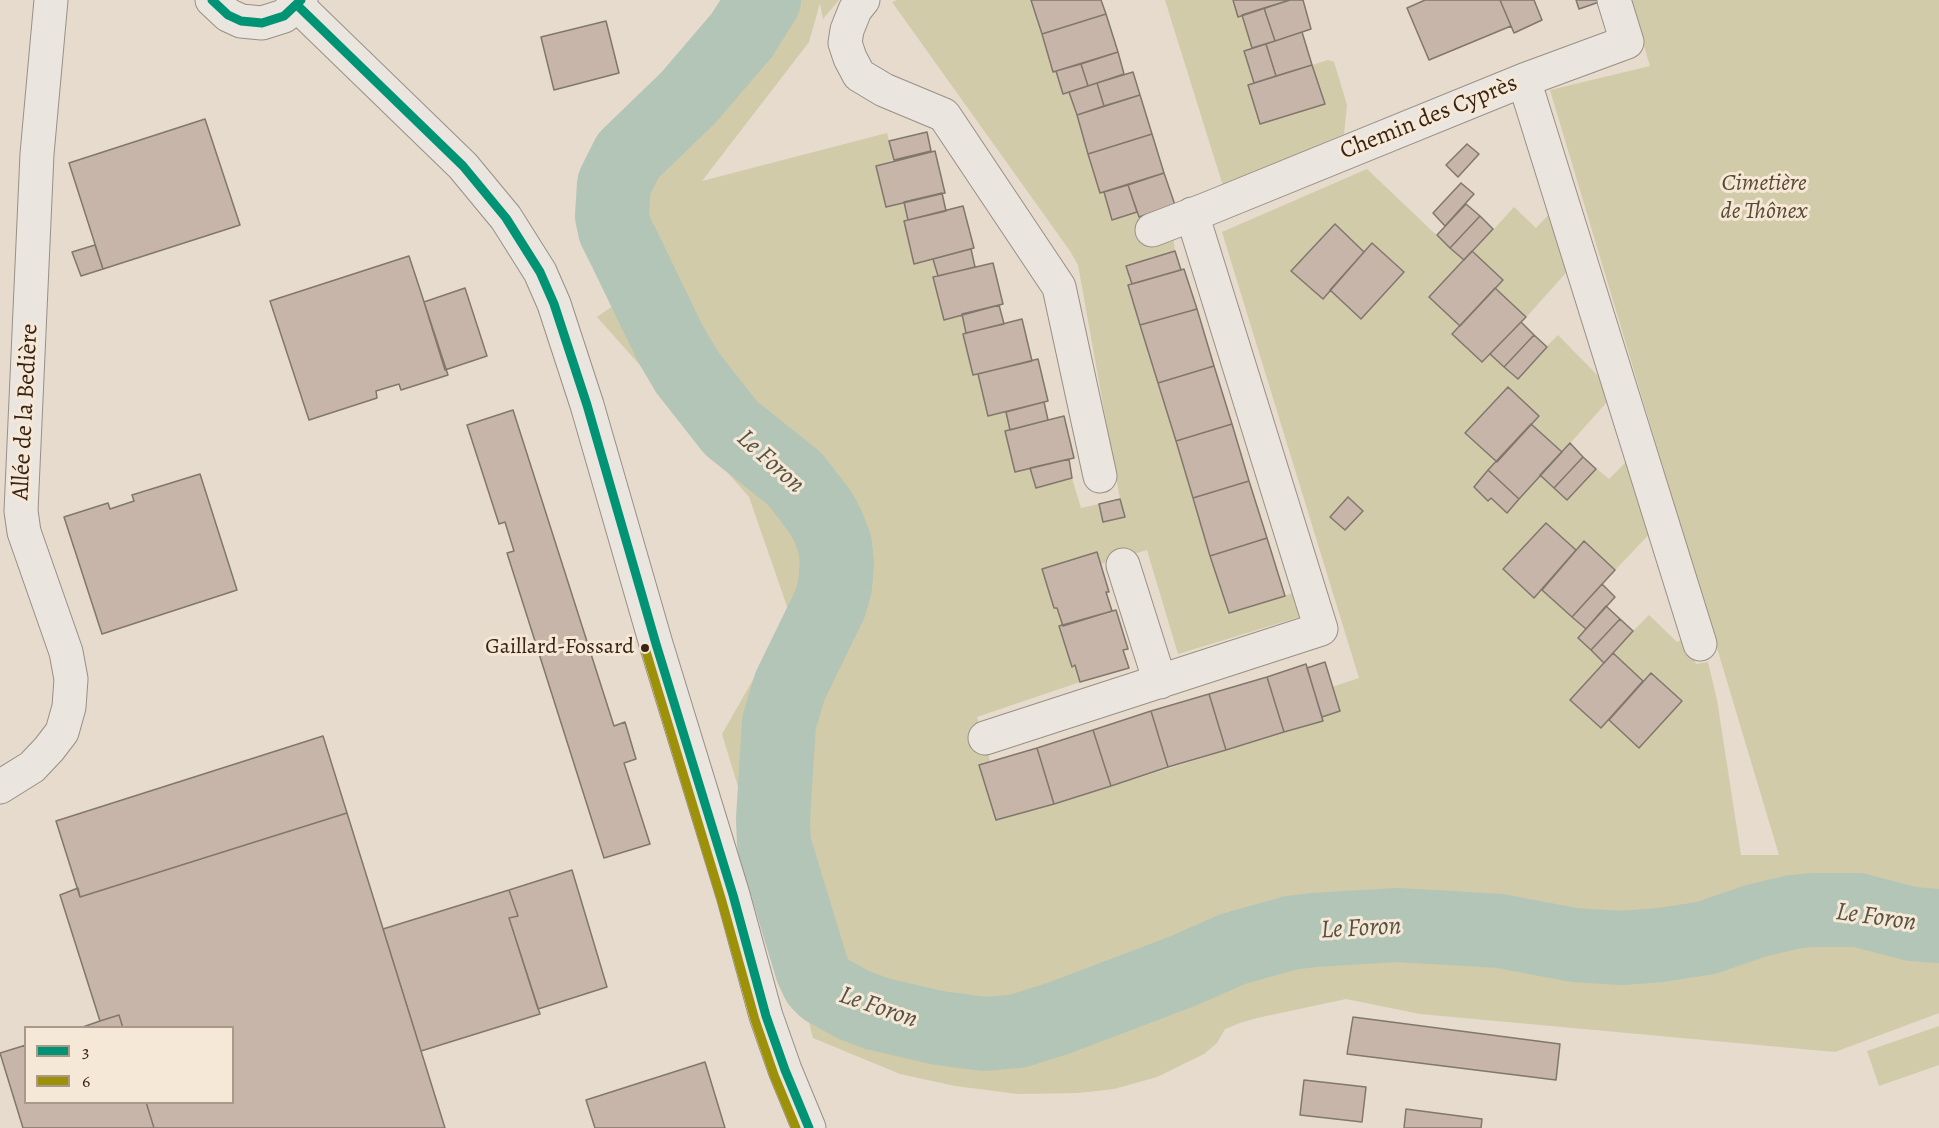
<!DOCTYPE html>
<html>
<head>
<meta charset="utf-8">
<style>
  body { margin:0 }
  #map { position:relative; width:1939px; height:1128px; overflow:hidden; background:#e6dbcc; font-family:Alegreya,serif }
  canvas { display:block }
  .legend { position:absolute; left:24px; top:1026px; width:210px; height:78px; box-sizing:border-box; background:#f5e8d7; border:2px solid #a99989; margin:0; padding:8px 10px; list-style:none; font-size:18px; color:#382314 }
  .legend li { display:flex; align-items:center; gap:12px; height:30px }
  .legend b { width:30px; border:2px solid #a99989 }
</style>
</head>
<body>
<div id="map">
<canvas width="1939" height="1128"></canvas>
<ul class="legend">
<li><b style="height:8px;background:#009475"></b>3</li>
<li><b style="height:8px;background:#9c9108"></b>6</li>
</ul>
</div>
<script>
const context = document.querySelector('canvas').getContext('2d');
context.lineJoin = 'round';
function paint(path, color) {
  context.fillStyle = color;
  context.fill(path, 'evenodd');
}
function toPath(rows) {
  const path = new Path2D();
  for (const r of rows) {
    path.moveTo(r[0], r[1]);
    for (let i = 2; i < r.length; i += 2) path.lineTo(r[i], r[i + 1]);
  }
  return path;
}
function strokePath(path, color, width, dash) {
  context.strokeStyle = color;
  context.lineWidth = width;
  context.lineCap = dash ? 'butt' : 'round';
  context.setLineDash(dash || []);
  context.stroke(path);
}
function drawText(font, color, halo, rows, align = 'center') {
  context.font = font + ' Alegreya,serif';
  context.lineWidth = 6;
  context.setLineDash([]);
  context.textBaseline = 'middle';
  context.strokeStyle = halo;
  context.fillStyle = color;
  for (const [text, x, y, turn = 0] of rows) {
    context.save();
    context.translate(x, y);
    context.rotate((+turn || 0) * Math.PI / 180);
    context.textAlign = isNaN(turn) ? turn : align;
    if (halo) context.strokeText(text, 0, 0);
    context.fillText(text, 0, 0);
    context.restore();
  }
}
paint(toPath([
  [735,0,839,0,823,19,820,3,809,42,702,181,887,133,894,160,876,166,885,206,904,202,908,220,904,222,914,263,933,259,938,276,933,278,944,319,962,314,966,333,964,334,972,372,973,375,978,374,988,415,1006,412,1010,430,1005,431,1015,472,1030,468,1036,488,1072,478,1081,508,1120,499,1078,265,1070,251,892,2,897,0,1031,0,1053,72,1056,71,1063,94,1069,92,1100,193,1104,192,1112,220,1137,212,1149,238,1172,229,1175,251,1128,286,1228,613,1296,592,1303,616,1178,654,1147,550,1101,564,1097,552,1042,569,1054,608,1057,608,1063,626,1060,627,1071,666,1075,665,1080,682,977,717,990,761,979,765,996,820,1054,804,1322,721,1322,717,1339,711,1332,687,1359,678,1222,232,1367,169,1450,248,1480,216,1494,229,1514,207,1536,228,1556,207,1573,265,1521,323,1547,346,1558,335,1615,393,1541,476,1554,487,1583,457,1609,479,1632,456,1656,527,1602,584,1615,597,1606,606,1633,631,1649,615,1677,642,1687,637,1696,664,1708,662,1717,700,1741,855,1779,855,1550,90,1650,66,1630,0,1939,0,1939,1013,1835,1052,1420,1014,1346,999,1257,1018,1240,1023,1225,1029,1217,1043,1204,1054,1157,1077,1114,1089,1078,1093,1018,1094,955,1086,900,1074,813,1038,800,989,834,1009,948,1042,992,1046,1100,1028,1133,1000,1254,953,1288,944,1317,940,1398,936,1455,940,1581,959,1638,959,1510,897,1482,916,1398,913,1285,926,1028,1016,962,1018,913,1010,884,999,859,987,836,973,824,962,819,954,788,831,784,793,785,755,805,700,826,661,774,724,749,823,722,734,790,615,749,497,680,418,646,372,597,317,617,303,594,260,587,239,597,168,648,89],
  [1165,0,1303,0,1311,29,1266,44,1276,76,1328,60,1334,62,1347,105,1344,134,1223,186],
  [1939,1026,1939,1065,1879,1086,1867,1051]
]), '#d2cba9');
strokePath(toPath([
  [764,0,742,35,689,97,628,156,614,184,612,216,615,230,626,252,670,343,687,372,731,428,795,479,821,513,828,526,835,545,837,563,835,586,830,604,790,686,779,723,773,819,774,844,812,969,818,982,825,989,854,1005,878,1014,939,1028,985,1034,1018,1031,1059,1018,1183,971,1233,949,1290,933,1314,930,1397,925,1451,928,1500,931,1574,945,1622,948,1660,945,1706,938,1755,921,1793,912,1811,910,1858,910,1912,924,1939,926]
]), '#b2c5b6', 74);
const building = toPath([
  [1031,0,1101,0,1106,14,1042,34,1031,0],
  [1233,0,1290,0,1238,17,1233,0],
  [1290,0,1303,0,1311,29,1275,41,1264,8,1290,0],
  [1425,0,1500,0,1511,26,1429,60,1407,8,1425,0],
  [1500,0,1534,0,1542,20,1514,33,1500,0],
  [1576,0,1602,0,1602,1,1579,9,1576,0],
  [1264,8,1275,41,1252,48,1242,15,1264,8],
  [1106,14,1118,52,1053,72,1042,34,1106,14],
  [606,21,619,73,554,90,541,37,606,21],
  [1302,32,1312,65,1276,76,1266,44,1302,32],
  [1266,44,1276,76,1254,83,1244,51,1266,44],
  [1118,52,1124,74,1088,86,1081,64,1118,52],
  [1081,64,1088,86,1063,94,1056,71,1081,64],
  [1312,65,1325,104,1260,124,1248,85,1312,65],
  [1133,72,1140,95,1104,106,1097,83,1133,72],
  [1097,83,1104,106,1077,115,1069,92,1097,83],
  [1140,95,1152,134,1088,154,1077,115,1140,95],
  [205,119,240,225,103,269,69,163,205,119],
  [927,132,931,151,894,160,889,141,927,132],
  [1152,134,1164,173,1100,193,1088,154,1152,134],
  [1467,144,1479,154,1458,177,1446,165,1467,144],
  [935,151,945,193,886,207,876,166,935,151],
  [1164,173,1175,205,1139,217,1128,185,1164,173],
  [1461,183,1474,194,1445,226,1433,213,1461,183],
  [1128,185,1137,212,1112,220,1104,192,1128,185],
  [942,193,946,211,908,220,904,202,942,193],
  [1466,204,1480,216,1450,248,1437,235,1466,204],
  [963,206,974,248,914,264,904,221,963,206],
  [1480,216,1493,229,1464,260,1450,248,1480,216],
  [1335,224,1364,252,1323,299,1291,271,1335,224],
  [1372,243,1404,272,1361,319,1330,290,1372,243],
  [95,245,103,269,81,276,72,252,95,245],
  [971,249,975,267,938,276,933,259,971,249],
  [1175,251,1181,270,1132,284,1126,266,1175,251],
  [1472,251,1503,280,1460,326,1429,297,1472,251],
  [409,256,448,375,401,390,399,384,376,391,377,398,309,420,270,301,409,256],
  [993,263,1003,304,944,320,933,277,993,263],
  [1184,269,1197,309,1140,325,1128,285,1184,269],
  [465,288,487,356,445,370,424,302,465,288],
  [1495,288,1526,317,1482,362,1452,334,1495,288],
  [999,305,1004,324,966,333,962,314,999,305],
  [1197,309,1214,366,1158,383,1140,325,1197,309],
  [1022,319,1032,361,973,375,963,334,1022,319],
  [1521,322,1534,335,1504,367,1490,354,1521,322],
  [1534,335,1547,347,1518,379,1504,367,1534,335],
  [1038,359,1048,401,988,416,978,374,1038,359],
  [1214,366,1232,424,1176,441,1158,383,1214,366],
  [1508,387,1539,416,1497,462,1465,433,1508,387],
  [1044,402,1048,420,1010,430,1006,412,1044,402],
  [513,410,614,726,625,722,636,759,624,763,650,844,604,858,507,553,514,551,505,522,499,524,467,425,513,410],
  [1064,416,1074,458,1015,472,1005,431,1064,416],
  [1232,424,1249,481,1193,498,1176,441,1232,424],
  [1531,424,1562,452,1519,499,1488,470,1531,424],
  [1570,443,1583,457,1554,488,1540,475,1570,443],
  [1583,457,1596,469,1567,500,1554,488,1583,457],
  [1069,459,1072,478,1036,488,1030,468,1069,459],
  [1488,470,1519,499,1507,513,1491,498,1488,501,1474,487,1488,470],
  [200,474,237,590,102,634,64,517,108,503,110,509,134,501,132,495,200,474],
  [1249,481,1267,538,1210,556,1193,498,1249,481],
  [1348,497,1363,511,1345,530,1330,517,1348,497],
  [1120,499,1125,517,1103,522,1099,504,1120,499],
  [1546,523,1576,550,1534,598,1503,569,1546,523],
  [1267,538,1285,596,1229,613,1210,556,1267,538],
  [1584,541,1615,570,1572,617,1542,590,1584,541],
  [1097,552,1109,592,1106,592,1112,611,1063,626,1057,608,1054,608,1042,569,1097,552],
  [1602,584,1615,597,1586,629,1572,617,1602,584],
  [1606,606,1620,619,1591,650,1578,638,1606,606],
  [1116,610,1128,649,1123,650,1129,668,1080,682,1075,665,1072,667,1059,626,1116,610],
  [1620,619,1633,631,1604,663,1591,650,1620,619],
  [1613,653,1643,681,1601,728,1570,700,1613,653],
  [1325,662,1340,711,1322,717,1307,668,1325,662],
  [1306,664,1323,721,1284,732,1267,677,1306,664],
  [1651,673,1682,701,1639,748,1609,720,1651,673],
  [1267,677,1284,732,1226,750,1209,694,1267,677],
  [1209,694,1226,750,1168,767,1151,711,1209,694],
  [1151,711,1168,767,1111,786,1093,730,1151,711],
  [1093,730,1111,786,1054,804,1037,748,1093,730],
  [323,736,347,813,80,897,56,821,323,736],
  [1037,748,1054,804,996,820,979,765,1037,748],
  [347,813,445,1128,154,1128,146,1102,232,1102,232,1028,123,1028,119,1015,100,1021,60,895,78,888,80,897,347,813],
  [572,870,607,987,538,1009,509,918,518,916,509,890,572,870],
  [509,890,518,916,509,918,540,1014,421,1051,383,929,509,890],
  [119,1015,123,1028,80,1028,100,1021,119,1015],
  [1353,1017,1560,1044,1556,1080,1347,1054,1353,1017],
  [26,1045,26,1102,146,1102,154,1128,23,1128,0,1053,26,1045],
  [705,1062,725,1128,595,1128,586,1100,705,1062],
  [1304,1080,1366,1087,1362,1122,1300,1115,1304,1080],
  [1406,1109,1482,1119,1481,1128,1404,1128,1406,1109]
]);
paint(building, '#c8b5a9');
strokePath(building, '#80776d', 1.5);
const minor = toPath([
  [212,0,228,15,241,21,262,23,284,16,301,0],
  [863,0,855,10,847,30,845,43,850,58,859,75,884,90,944,115,1059,287,1100,476],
  [297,5,463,166,506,218,540,272,554,304,587,405,656,644,733,895,766,1016,785,1070,809,1128],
  [1524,80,1700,644],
  [1152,230,1207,209,1524,80,1627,42,1614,0],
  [1123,565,1160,682],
  [985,738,1321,629,1192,214],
  [0,787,32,767,49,749,62,732,69,707,71,679,66,652,24,532,21,511,37,154,51,0]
]);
strokePath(minor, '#989086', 35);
strokePath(minor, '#eae5de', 33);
strokePath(toPath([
  [212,0,228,15,241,21,262,23,284,16,301,0],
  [297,5,463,166,506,218,540,272,554,304,587,405,656,644,733,895,766,1016,785,1070,809,1128]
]), '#009475', 9);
strokePath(toPath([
  [645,648,721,898,755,1020,774,1075,796,1128]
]), '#9c9108', 9);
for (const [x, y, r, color] of [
  [645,648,5,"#382314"]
]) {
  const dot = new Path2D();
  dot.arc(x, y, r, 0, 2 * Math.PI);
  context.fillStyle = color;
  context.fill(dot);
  strokePath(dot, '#f5e8d7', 2);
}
drawText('22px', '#382314', '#f5e8d7', [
  ["Gaillard-Fossard",634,648]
], 'right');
drawText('24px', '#382314', '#f5e8d7', [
  ["Chemin des Cyprès",1429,118,-22],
  ["Allée de la Bedière",26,412,-87]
]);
drawText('italic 24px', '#5a4a32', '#f5e8d7', [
  ["Cimetière",1764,184],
  ["de Thônex",1764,212]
]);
drawText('italic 26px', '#565142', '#f5e8d7', [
  ["Le Foron",770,462,42],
  ["Le Foron",1876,918,8],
  ["Le Foron",1361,929,-3],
  ["Le Foron",878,1008,19]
]);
</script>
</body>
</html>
